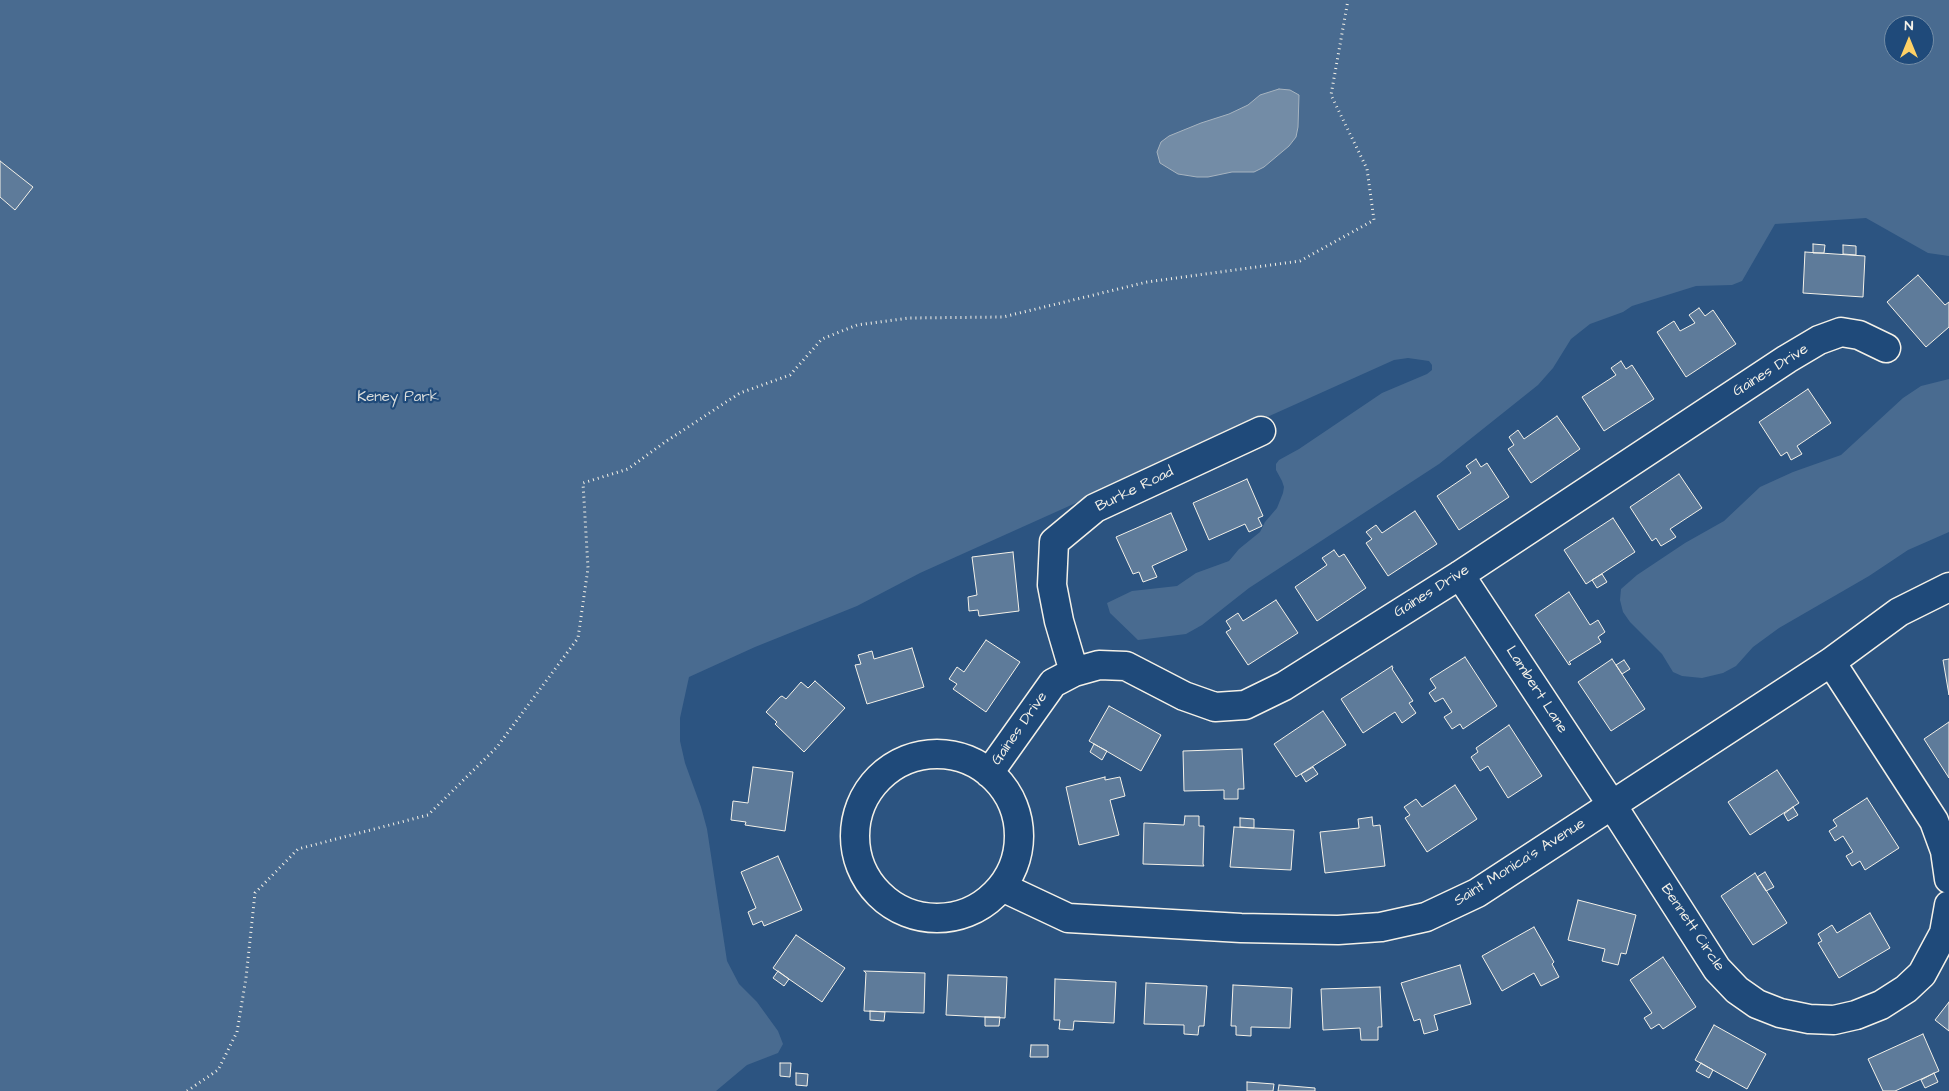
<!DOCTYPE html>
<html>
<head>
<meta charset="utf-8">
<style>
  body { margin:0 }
  #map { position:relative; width:1949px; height:1091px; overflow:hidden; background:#2c5481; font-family:"Architects Daughter",sans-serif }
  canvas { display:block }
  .north { position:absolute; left:1884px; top:15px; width:50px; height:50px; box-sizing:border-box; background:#1f4a7a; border:1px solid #748da6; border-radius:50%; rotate:0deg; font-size:14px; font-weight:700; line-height:20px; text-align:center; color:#f4f1e8 }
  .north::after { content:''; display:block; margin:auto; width:18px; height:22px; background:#ffd166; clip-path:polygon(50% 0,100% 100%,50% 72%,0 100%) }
</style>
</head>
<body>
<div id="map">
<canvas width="1949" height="1091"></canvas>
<div class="north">N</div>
</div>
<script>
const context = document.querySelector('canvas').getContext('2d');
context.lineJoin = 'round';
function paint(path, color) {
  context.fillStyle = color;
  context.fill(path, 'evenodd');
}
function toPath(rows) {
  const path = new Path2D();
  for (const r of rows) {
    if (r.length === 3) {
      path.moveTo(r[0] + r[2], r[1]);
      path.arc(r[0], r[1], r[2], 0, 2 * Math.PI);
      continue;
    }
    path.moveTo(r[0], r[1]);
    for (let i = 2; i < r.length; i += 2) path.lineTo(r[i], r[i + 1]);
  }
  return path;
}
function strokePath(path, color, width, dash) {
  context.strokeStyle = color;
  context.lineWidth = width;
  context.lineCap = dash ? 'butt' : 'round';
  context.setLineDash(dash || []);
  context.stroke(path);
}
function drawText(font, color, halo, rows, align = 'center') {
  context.font = font + ' "Architects Daughter",sans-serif';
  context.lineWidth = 4.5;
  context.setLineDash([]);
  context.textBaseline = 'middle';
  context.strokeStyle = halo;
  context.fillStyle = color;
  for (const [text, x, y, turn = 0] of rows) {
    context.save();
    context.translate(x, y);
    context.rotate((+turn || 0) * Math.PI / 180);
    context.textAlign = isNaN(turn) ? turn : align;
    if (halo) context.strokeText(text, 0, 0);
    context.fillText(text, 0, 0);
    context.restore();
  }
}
paint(toPath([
  [0,0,1949,0,1949,256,1928,253,1866,218,1775,224,1742,281,1732,285,1696,286,1632,306,1623,312,1590,324,1571,339,1553,368,1538,385,1439,464,1249,588,1202,625,1186,634,1138,640,1110,613,1107,603,1132,591,1177,586,1196,573,1229,561,1239,549,1260,532,1265,522,1277,508,1283,493,1284,487,1282,481,1276,470,1276,464,1279,460,1299,449,1382,393,1427,374,1432,370,1432,365,1429,361,1408,358,1394,360,920,573,857,606,755,647,689,677,680,718,680,741,685,763,701,807,707,829,727,961,739,984,757,1002,778,1031,783,1044,778,1053,747,1065,716,1091,0,1091],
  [1894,25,1924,25,1924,55,1894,55],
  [1949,379,1949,532,1908,550,1869,576,1779,628,1753,647,1736,666,1723,673,1702,678,1682,676,1673,672,1662,654,1630,622,1623,612,1620,600,1621,589,1637,575,1685,543,1724,521,1760,487,1793,472,1841,455,1903,398,1921,386]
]), '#496b90');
const water = toPath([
  [1279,89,1290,90,1299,95,1298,127,1296,137,1289,146,1264,167,1254,172,1232,172,1208,177,1197,177,1178,174,1160,163,1157,152,1161,142,1169,136,1201,123,1229,114,1248,105,1260,95,1279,89]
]);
paint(water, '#738ca6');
strokePath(water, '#a7b4c0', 1);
const building = toPath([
  [0,161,33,187,15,210,0,197,0,161],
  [1813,244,1825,245,1824,253,1813,253,1813,244],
  [1843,245,1856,246,1856,255,1843,254,1843,245],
  [1805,252,1865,256,1863,297,1803,293,1805,252],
  [1918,275,1945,305,1949,302,1949,327,1926,347,1887,302,1918,275],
  [1699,308,1705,316,1713,310,1736,344,1686,377,1657,332,1674,321,1680,331,1695,323,1689,315,1699,308],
  [1621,361,1626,369,1632,365,1654,399,1604,431,1582,397,1616,375,1611,368,1621,361],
  [1808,389,1831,423,1797,446,1802,454,1791,460,1787,452,1781,456,1759,422,1808,389],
  [1557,416,1580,449,1531,483,1508,449,1514,445,1509,437,1518,430,1524,439,1557,416],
  [1476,459,1481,467,1487,463,1509,497,1459,530,1437,496,1471,473,1466,466,1476,459],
  [1679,474,1702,508,1670,529,1676,537,1661,546,1656,538,1652,541,1630,507,1679,474],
  [1247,479,1263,516,1258,518,1262,526,1249,532,1245,524,1209,540,1193,503,1247,479],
  [1415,511,1437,544,1388,576,1366,543,1372,539,1366,532,1376,525,1382,533,1415,511],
  [1171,513,1187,550,1152,566,1157,577,1143,582,1139,572,1133,574,1116,537,1171,513],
  [1613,518,1635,552,1586,584,1564,550,1613,518],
  [1334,550,1339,557,1344,554,1366,588,1317,621,1295,587,1327,565,1322,558,1334,550],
  [1013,552,1019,611,979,616,978,610,969,611,968,597,977,595,972,557,1013,552],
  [1602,574,1607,582,1597,588,1592,580,1602,574],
  [1569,592,1590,625,1598,620,1605,632,1598,637,1601,642,1569,662,1571,664,1569,665,1535,615,1569,592],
  [1276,600,1298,633,1248,665,1226,632,1231,629,1226,621,1238,613,1243,621,1276,600],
  [986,640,1020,662,986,712,953,689,957,684,949,679,957,667,964,672,986,640],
  [912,648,924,687,867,704,855,665,861,664,858,655,872,651,874,659,912,648],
  [1465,657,1497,706,1463,729,1460,724,1452,729,1444,717,1452,712,1443,698,1435,702,1429,693,1436,688,1430,679,1465,657],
  [1612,659,1645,709,1611,731,1578,682,1612,659],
  [1949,659,1949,695,1943,660,1949,659],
  [1624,660,1630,669,1622,674,1616,665,1624,660],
  [1392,666,1393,668,1392,669,1413,701,1409,703,1416,713,1402,723,1395,712,1363,733,1341,699,1392,666],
  [815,681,845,708,804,752,775,724,777,722,766,712,780,697,782,696,786,699,801,682,808,688,815,681],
  [1109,706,1161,735,1141,771,1089,741,1109,706],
  [1323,711,1346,745,1296,777,1274,744,1323,711],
  [1949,722,1949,778,1924,739,1949,722],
  [1509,725,1542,776,1508,798,1488,766,1480,771,1471,757,1478,752,1476,748,1509,725],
  [1094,744,1107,751,1102,760,1090,752,1094,744],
  [1242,749,1244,789,1238,789,1238,799,1224,799,1224,790,1184,791,1183,751,1242,749],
  [753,767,793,772,785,831,745,825,746,822,731,820,733,801,748,803,753,767],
  [1313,767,1318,774,1306,782,1301,774,1313,767],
  [1777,770,1799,803,1750,835,1728,802,1777,770],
  [1105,777,1105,780,1120,777,1125,796,1110,800,1119,835,1079,845,1066,787,1105,777],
  [1455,785,1477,819,1427,852,1405,818,1410,815,1404,807,1416,799,1422,807,1455,785],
  [1867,798,1899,848,1865,870,1860,861,1852,866,1846,856,1853,852,1843,836,1835,841,1829,831,1837,826,1833,820,1867,798],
  [1793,807,1798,815,1788,821,1784,814,1793,807],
  [1185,816,1199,816,1199,826,1204,826,1203,864,1204,866,1143,864,1144,823,1184,825,1185,816],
  [1372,817,1373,826,1380,825,1385,866,1325,873,1320,832,1359,828,1358,819,1372,817],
  [1240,818,1254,819,1254,828,1240,827,1240,818],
  [1234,827,1294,830,1291,870,1230,867,1234,827],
  [778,856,802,910,764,926,762,921,753,925,748,912,756,908,741,872,778,856],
  [1765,872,1774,887,1766,891,1757,877,1765,872],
  [1755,873,1787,923,1753,945,1721,896,1755,873],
  [1578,900,1636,915,1626,954,1621,953,1618,965,1602,961,1605,949,1568,940,1578,900],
  [1870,913,1890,948,1839,978,1818,943,1822,941,1818,934,1832,925,1837,933,1870,913],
  [1534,927,1554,962,1552,964,1559,977,1541,986,1534,973,1502,991,1482,956,1534,927],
  [796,935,845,968,822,1002,773,968,796,935],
  [1663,957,1696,1007,1663,1029,1659,1024,1651,1029,1644,1018,1652,1013,1630,980,1663,957],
  [1460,965,1471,1004,1434,1015,1438,1030,1424,1034,1420,1019,1414,1021,1401,983,1460,965],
  [778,971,789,979,784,986,773,978,778,971],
  [864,971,925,973,924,1013,864,1011,866,973,864,971],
  [948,975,1007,977,1005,1018,946,1015,948,975],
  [1055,979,1116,982,1114,1023,1074,1021,1073,1030,1059,1029,1060,1020,1054,1020,1055,979],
  [1146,983,1207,986,1204,1026,1199,1026,1198,1035,1184,1034,1184,1025,1144,1024,1146,983],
  [1233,985,1292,988,1290,1028,1251,1027,1251,1036,1236,1035,1236,1026,1231,1026,1233,985],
  [1380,987,1382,1027,1378,1027,1378,1040,1361,1040,1360,1028,1323,1030,1321,989,1380,987],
  [1949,1002,1949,1031,1935,1020,1949,1002],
  [870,1011,885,1012,884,1021,870,1020,870,1011],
  [985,1017,1000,1017,999,1026,985,1026,985,1017],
  [1714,1025,1766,1054,1747,1089,1695,1060,1714,1025],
  [1923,1034,1939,1071,1895,1091,1883,1091,1868,1059,1923,1034],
  [1031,1045,1048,1045,1048,1057,1030,1057,1031,1045],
  [780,1063,791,1063,790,1077,780,1076,780,1063],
  [1701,1063,1713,1070,1709,1078,1696,1071,1701,1063],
  [796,1073,808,1074,807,1086,796,1085,796,1073],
  [1934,1073,1938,1082,1925,1088,1921,1080,1934,1073],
  [1247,1082,1274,1084,1273,1091,1247,1091,1247,1082],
  [1279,1085,1315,1088,1315,1091,1278,1091,1279,1085]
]);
paint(building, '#5e7b9a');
strokePath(building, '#f4f1e8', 1);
const minor = toPath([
  [1460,575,1612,805,1717,969,1737,990,1757,1004,1780,1013,1809,1019,1834,1020,1856,1015,1881,1005,1906,989,1922,974,1944,933,1949,905],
  [1831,662,1934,821,1945,851,1949,879],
  [1074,672,1059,621,1052,585,1054,542,1095,508,1261,431],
  [937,836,82],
  [989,773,1053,683,1074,672,1099,665,1126,666,1184,696,1215,707,1245,705,1284,686,1460,575,1787,359,1819,340,1841,332,1859,335,1886,348],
  [1002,887,1068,918,1241,928,1338,930,1381,927,1426,917,1477,893,1831,662,1899,612,1949,587]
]);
strokePath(minor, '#f4f1e8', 31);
strokePath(toPath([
  [187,1091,218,1070,237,1032,246,978,255,893,298,849,428,815,497,747,578,638,588,568,583,483,628,469,665,442,740,393,790,375,822,339,857,325,909,318,1003,317,1147,282,1300,261,1374,220,1367,169,1331,95,1348,0]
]), '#f4f1e8', 3, [1, 4]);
strokePath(minor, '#1f4a7a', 28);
drawText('15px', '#f4f1e8', '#1f4a7a', [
  ["Gaines Drive",1771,371,-32],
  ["Burke Road",1135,490,-26],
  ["Gaines Drive",1432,592,-32],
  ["Lambert Lane",1536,690,57],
  ["Gaines Drive",1020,729,-55],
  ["Saint Monica's Avenue",1520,863,-32],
  ["Bennett Circle",1692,928,56]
]);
drawText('15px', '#dadddb', '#1f4a7a', [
  ["Keney Park",398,398]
]);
</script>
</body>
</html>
